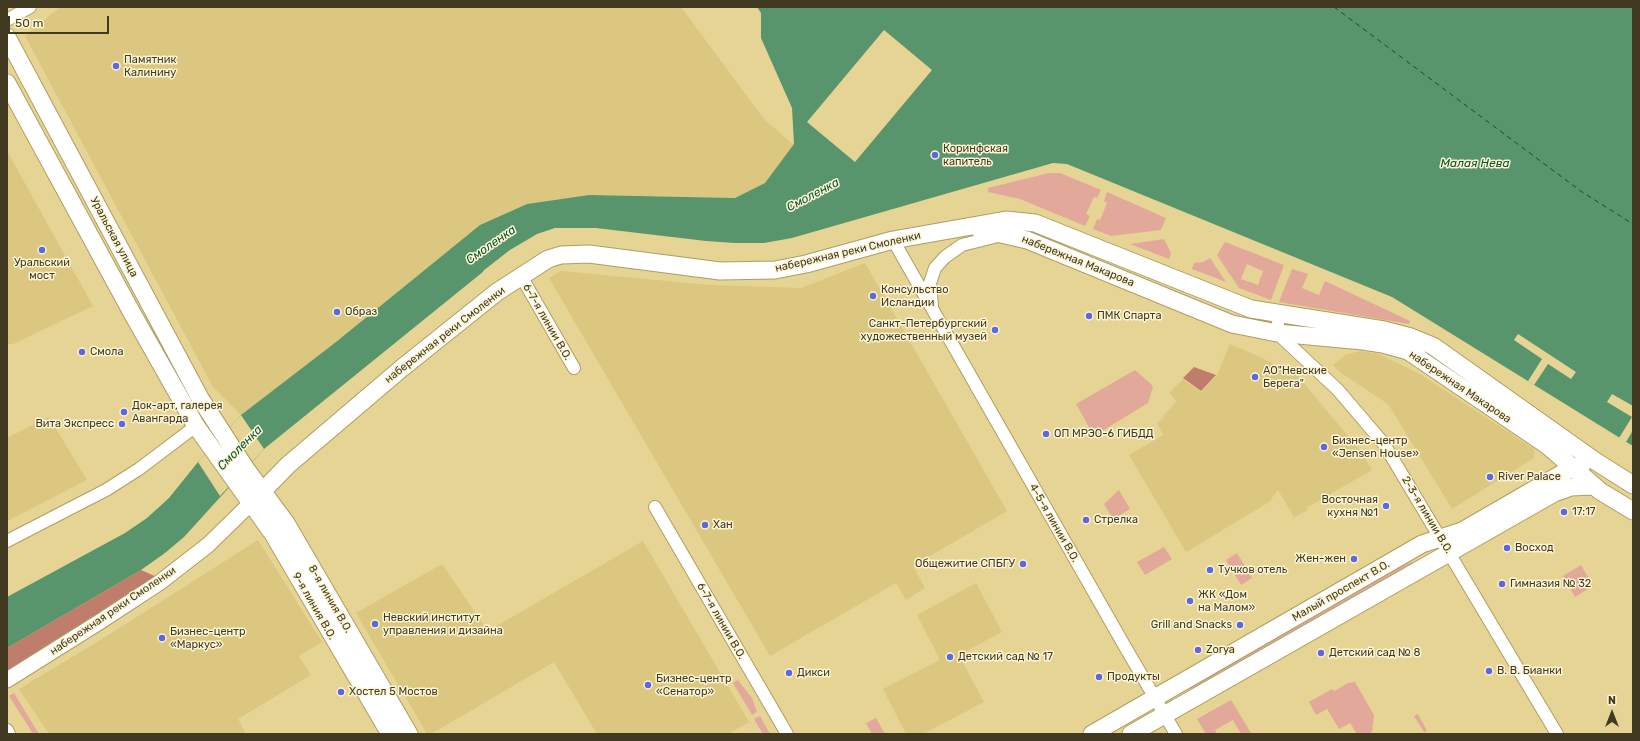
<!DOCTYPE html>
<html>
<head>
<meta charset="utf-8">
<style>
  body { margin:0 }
  #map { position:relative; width:1640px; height:741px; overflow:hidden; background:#e6d494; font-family:Rubik,sans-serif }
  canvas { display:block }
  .frame { position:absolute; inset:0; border:8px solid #413a20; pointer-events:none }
  .north { position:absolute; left:1592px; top:693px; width:40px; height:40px; -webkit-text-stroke:3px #fef5d6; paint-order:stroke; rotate:0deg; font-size:11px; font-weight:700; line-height:16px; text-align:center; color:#413a20 }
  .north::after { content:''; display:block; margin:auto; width:14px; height:18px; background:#413a20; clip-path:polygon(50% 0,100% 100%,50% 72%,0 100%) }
  .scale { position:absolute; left:8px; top:16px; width:101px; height:18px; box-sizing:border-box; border:2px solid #413a20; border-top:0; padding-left:5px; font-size:12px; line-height:14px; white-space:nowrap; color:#413a20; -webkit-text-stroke:3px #fef5d6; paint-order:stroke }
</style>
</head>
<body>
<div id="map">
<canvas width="1640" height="741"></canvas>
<div class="frame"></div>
<div class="north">N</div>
<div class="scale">50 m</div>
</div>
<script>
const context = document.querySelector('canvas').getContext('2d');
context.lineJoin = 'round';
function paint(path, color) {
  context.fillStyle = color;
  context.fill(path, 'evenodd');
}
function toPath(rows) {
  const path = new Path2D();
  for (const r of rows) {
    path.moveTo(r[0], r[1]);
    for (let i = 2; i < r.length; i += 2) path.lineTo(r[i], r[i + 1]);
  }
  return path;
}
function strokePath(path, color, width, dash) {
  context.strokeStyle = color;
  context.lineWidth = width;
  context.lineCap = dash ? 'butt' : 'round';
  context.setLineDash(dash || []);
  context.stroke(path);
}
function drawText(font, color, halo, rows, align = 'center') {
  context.font = font + ' Rubik,sans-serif';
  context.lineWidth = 3;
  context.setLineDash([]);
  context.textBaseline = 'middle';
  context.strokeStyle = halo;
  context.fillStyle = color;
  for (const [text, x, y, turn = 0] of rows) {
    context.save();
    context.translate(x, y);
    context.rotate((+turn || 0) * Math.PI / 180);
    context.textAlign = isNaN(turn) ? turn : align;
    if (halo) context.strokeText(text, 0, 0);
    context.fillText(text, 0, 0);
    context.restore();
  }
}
paint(toPath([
  [60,7,681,7,764,119,794,145,765,183,735,198,589,195,527,204,480,225,336,342,241,415,213,387,25,36],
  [7,151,93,306,13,344,7,344],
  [865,263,1007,511,913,566,925,588,906,600,896,583,770,656,549,278,561,271,710,285,801,288],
  [1230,344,1260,357,1298,376,1362,453,1372,470,1308,507,1306,511,1294,517,1278,490,1269,502,1186,552,1129,455,1163,435,1157,423,1164,418,1163,416,1177,401,1169,393,1183,379,1201,392,1217,375],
  [1360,351,1379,354,1420,374,1534,449,1534,458,1452,509,1388,404,1341,373,1333,365,1345,355],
  [49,417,87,480,7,521,7,438],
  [258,540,322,642,299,656,311,675,238,719,246,734,49,734,19,689,102,639],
  [643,541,749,722,728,734,597,734,554,662,431,734,427,734,356,613,442,564,488,631],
  [976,583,1002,632,959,655,984,702,923,734,906,734,883,689,940,660,917,615]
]), '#dbc77f');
paint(toPath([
  [1049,173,1060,173,1101,190,1097,198,1094,197,1086,214,1090,216,1085,226,1020,199,988,192,988,188],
  [1107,192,1166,218,1161,230,1111,236,1093,229,1097,219,1100,220,1107,203,1104,201],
  [1164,239,1171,253,1169,259,1130,244],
  [1225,242,1284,265,1271,300,1239,288,1217,255],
  [1247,264,1263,271,1258,285,1241,279],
  [1210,258,1226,282,1192,269,1194,263,1203,262],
  [1292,269,1308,274,1302,288,1319,295,1325,281,1410,321,1409,324,1279,302],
  [1135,370,1151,384,1153,387,1148,403,1094,436,1076,404],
  [1119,490,1130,509,1113,519,1104,504],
  [1164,547,1172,559,1145,575,1137,562],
  [1237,553,1252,578,1241,585,1226,560],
  [1418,560,1420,561,1193,692,1189,684,1382,573],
  [1581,565,1593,586,1575,597,1563,576],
  [738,680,752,698,757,712,752,715,733,683],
  [1355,682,1374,715,1372,732,1368,734,1357,734,1350,723,1339,729,1327,709,1316,715,1309,702,1332,689,1334,691,1348,683],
  [14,693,39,734,33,734,9,696],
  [1231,700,1251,733,1241,734,1233,720,1215,730,1217,734,1206,734,1197,719],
  [1418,714,1427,731,1424,732,1414,716],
  [760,716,770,734,763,734,754,719],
  [876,718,885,734,872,734,866,723]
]), '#e2a89a');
paint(toPath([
  [1194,367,1216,375,1201,391,1183,378],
  [141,570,157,577,7,673,7,648]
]), '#c07d6c');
paint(toPath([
  [757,7,1633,7,1633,446,1392,297,1067,164,1053,163,792,238,764,243,735,243,706,241,596,228,555,228,537,234,510,250,264,449,184,537,165,553,141,570,7,648,7,597,125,533,147,518,169,498,198,462,241,415,336,342,480,225,527,204,589,195,735,198,765,183,794,144,792,108,761,38,761,13]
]), '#58956d');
paint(toPath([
  [884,30,932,70,855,162,807,122],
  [510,250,511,252,484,273,483,271],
  [1518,334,1576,372,1571,379,1548,364,1534,385,1528,381,1542,359,1514,340],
  [1612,394,1633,406,1633,430,1626,442,1619,438,1632,417,1607,402],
  [241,415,264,449,220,496,198,462]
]), '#e6d494');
strokePath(toPath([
  [1334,7,1582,192,1633,224]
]), '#06542d', 1, [5, 4]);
const minor = toPath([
  [7,20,30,7],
  [893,240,1124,645,1176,734],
  [521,276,574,368],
  [932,306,930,283,935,268,945,257,962,245,998,236],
  [1279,315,1277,333,1338,390,1384,444,1557,734],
  [655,507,787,734],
  [7,541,106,490,139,469,196,426],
  [7,730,9,734]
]);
const tertiary = toPath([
  [7,680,101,621,159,583,208,545,251,503]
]);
const secondary = toPath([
  [7,37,200,398,246,469,286,523,409,734],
  [7,83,132,313,196,426,273,534,390,734],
  [979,229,1027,240,1232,324,1277,333,1363,341,1383,344,1408,351,1548,446,1600,491,1633,511],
  [251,503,288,465,402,368,497,292,548,259,561,255,589,254,720,271,775,270,806,264,893,240,1006,220,1035,223,1251,309,1384,330,1411,337,1433,346,1595,461,1633,485],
  [1092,734,1422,544,1462,531,1573,467,1582,465],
  [1131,734,1554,493,1571,487,1594,486]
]);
strokePath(minor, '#af9e60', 14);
strokePath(tertiary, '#af9e60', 17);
strokePath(secondary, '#af9e60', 19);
strokePath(minor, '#fff', 12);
strokePath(tertiary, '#fff', 15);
strokePath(secondary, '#fff', 17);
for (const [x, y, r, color] of [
  [116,66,4,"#5b68df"],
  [935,155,4,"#5b68df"],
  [42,250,4,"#5b68df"],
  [873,296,4,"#5b68df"],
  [337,312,4,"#5b68df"],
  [1089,316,4,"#5b68df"],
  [995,330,4,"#5b68df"],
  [82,352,4,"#5b68df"],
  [1255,377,4,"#5b68df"],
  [124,412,4,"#5b68df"],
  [122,424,4,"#5b68df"],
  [1046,434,4,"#5b68df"],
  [1324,447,4,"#5b68df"],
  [1490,477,4,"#5b68df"],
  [1386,506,4,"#5b68df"],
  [1564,512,4,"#5b68df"],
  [1086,520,4,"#5b68df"],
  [705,525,4,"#5b68df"],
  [1507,548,4,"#5b68df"],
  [1354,559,4,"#5b68df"],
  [1023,564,4,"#5b68df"],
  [1210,570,4,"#5b68df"],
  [1502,584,4,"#5b68df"],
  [1190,601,4,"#5b68df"],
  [375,624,4,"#5b68df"],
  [1240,625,4,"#5b68df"],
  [162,638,4,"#5b68df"],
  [1198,650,4,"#5b68df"],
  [1321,653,4,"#5b68df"],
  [950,657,4,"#5b68df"],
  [1489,671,4,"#5b68df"],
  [789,673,4,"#5b68df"],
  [1099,677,4,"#5b68df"],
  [648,685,4,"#5b68df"],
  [341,692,4,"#5b68df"]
]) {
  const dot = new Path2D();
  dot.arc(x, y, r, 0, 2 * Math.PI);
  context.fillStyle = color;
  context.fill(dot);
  strokePath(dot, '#fef5d6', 1.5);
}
drawText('11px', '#413a20', '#fef5d6', [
  ["Памятник",124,60],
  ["Калинину",124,73],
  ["Коринфская",943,149],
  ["капитель",943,162],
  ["Уральский",42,263,"center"],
  ["мост",42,276,"center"],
  ["Консульство",881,290],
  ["Исландии",881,303],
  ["Образ",345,312],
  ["ПМК Спарта",1097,316],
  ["Санкт-Петербургский",987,324,"right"],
  ["художественный музей",987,337,"right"],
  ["Смола",90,352],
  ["АО\"Невские",1263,371],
  ["Берега\"",1263,384],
  ["Док-арт, галерея",132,406],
  ["Авангарда",132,419],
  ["Вита Экспресс",114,424,"right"],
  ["ОП МРЭО-6 ГИБДД",1054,434],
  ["Бизнес-центр",1332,441],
  ["«Jensen House»",1332,454],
  ["River Palace",1498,477],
  ["Восточная",1378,500,"right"],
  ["кухня №1",1378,513,"right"],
  ["17:17",1572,512],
  ["Стрелка",1094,520],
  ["Хан",713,525],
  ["Восход",1515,548],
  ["Жен-жен",1346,559,"right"],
  ["Общежитие СПБГУ",1015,564,"right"],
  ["Тучков отель",1218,570],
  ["Гимназия № 32",1510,584],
  ["ЖК «Дом",1198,595],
  ["на Малом»",1198,608],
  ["Невский институт",383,618],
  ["управления и дизайна",383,631],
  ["Grill and Snacks",1232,625,"right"],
  ["Бизнес-центр",170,632],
  ["«Маркус»",170,645],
  ["Zorya",1206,650],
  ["Детский сад № 8",1329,653],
  ["Детский сад № 17",958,657],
  ["В. В. Бианки",1497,671],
  ["Дикси",797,673],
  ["Продукты",1107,677],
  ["Бизнес-центр",656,679],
  ["«Сенатор»",656,692],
  ["Хостел 5 Мостов",349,692]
], 'left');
drawText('11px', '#413a20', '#fef5d6', [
  ["Уральская улица",114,237,62],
  ["набережная реки Смоленки",848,252,-13],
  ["набережная Макарова",1078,261,22],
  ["6-7-я линии В.О.",547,322,60],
  ["набережная реки Смоленки",445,335,-38],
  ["набережная Макарова",1460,387,34],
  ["2-3-я линии В.О.",1427,515,59],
  ["4-5-я линии В.О.",1054,523,60],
  ["Малый проспект В.О.",1341,591,-30],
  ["8-я линия В.О.",330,599,60],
  ["9-я линия В.О.",314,606,60],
  ["набережная реки Смоленки",113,611,-34],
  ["6-7-я линии В.О.",721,621,60]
]);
drawText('italic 12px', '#06542d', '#fef5d6', [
  ["Малая Нева",1475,164],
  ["Смоленка",813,195,-28],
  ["Смоленка",491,245,-35],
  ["Смоленка",240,448,-45]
]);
</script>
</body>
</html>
